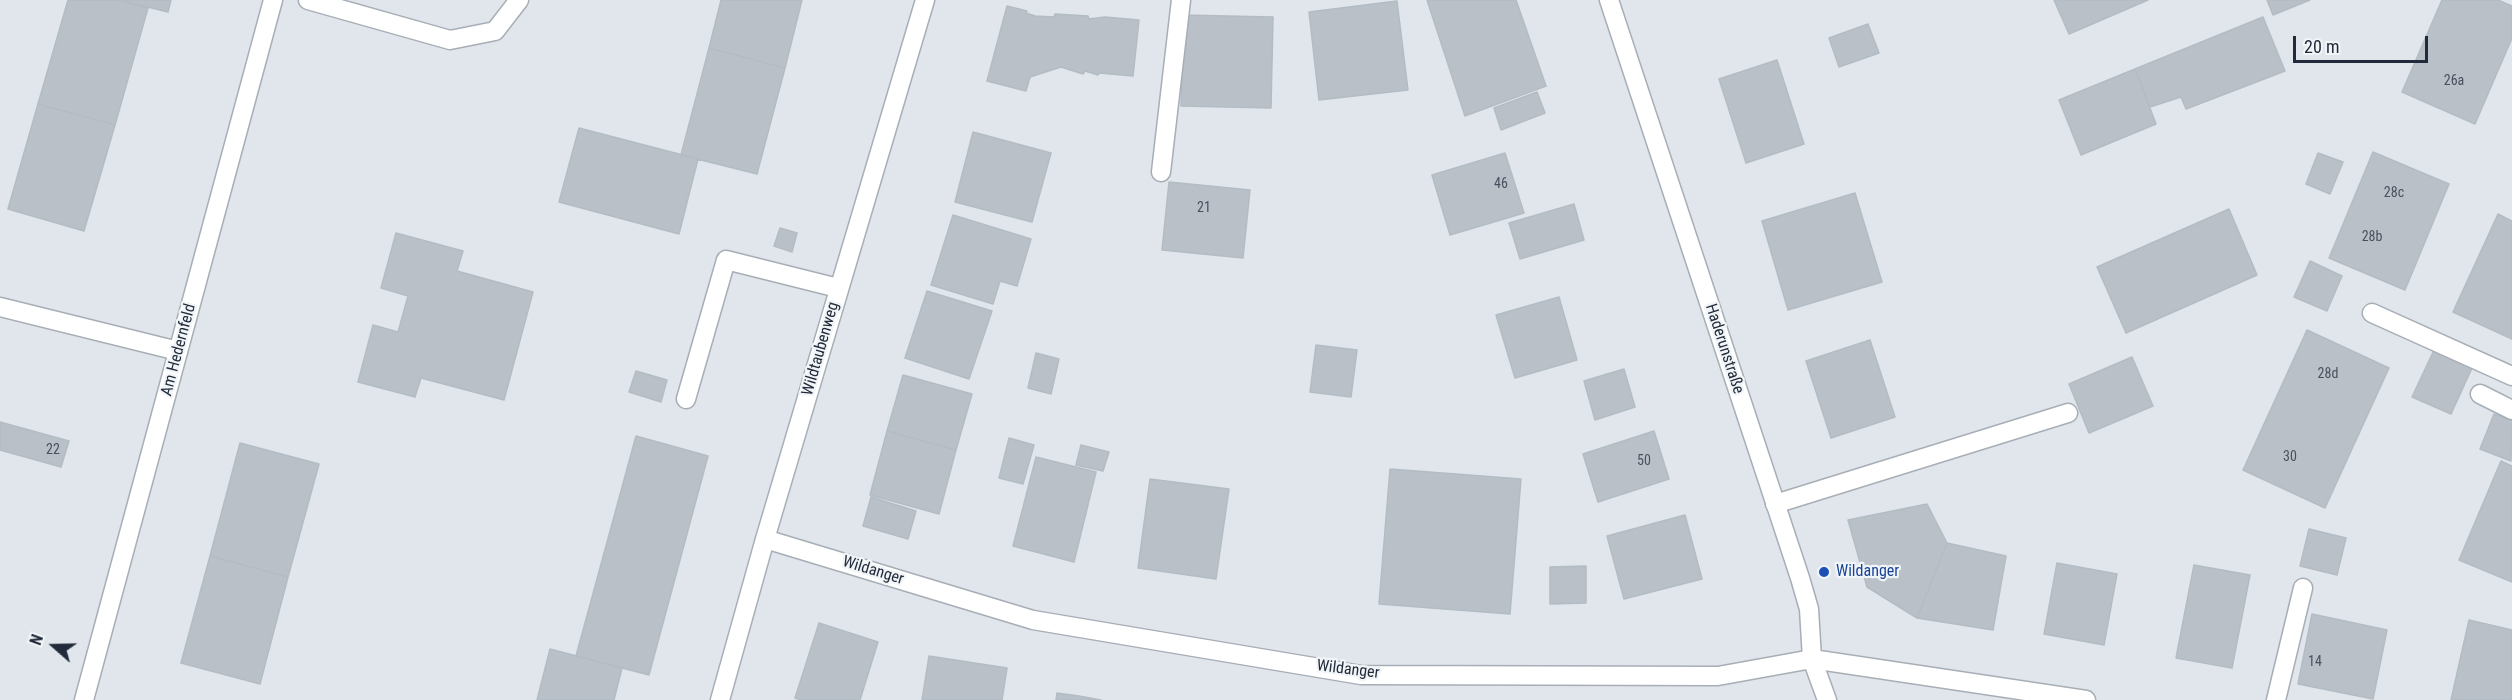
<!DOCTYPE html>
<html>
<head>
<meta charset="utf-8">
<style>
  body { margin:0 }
  #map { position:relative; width:2512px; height:700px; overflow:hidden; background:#e0e6eb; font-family:"Roboto Condensed",sans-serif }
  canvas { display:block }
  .north { position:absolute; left:24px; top:616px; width:60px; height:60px; -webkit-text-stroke:4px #f1f5f7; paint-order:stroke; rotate:290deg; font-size:16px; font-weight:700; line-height:24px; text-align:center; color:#222b3b }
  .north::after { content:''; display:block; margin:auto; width:21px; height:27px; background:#222b3b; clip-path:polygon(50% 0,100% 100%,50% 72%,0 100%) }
  .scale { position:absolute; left:2293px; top:36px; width:135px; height:27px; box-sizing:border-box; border:3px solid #222b3b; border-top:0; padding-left:8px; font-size:18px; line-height:21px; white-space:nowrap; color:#222b3b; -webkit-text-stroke:4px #f1f5f7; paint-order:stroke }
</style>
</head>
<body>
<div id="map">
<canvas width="2512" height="700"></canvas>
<div class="north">N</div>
<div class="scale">20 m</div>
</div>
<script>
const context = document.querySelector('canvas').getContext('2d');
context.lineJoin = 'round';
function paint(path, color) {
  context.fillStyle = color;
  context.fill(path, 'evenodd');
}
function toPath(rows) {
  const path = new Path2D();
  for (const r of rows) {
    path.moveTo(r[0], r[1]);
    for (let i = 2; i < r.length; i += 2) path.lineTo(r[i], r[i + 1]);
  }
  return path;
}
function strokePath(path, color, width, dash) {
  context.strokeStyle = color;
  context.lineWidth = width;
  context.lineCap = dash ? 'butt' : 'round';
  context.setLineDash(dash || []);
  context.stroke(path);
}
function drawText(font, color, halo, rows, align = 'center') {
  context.font = font + ' "Roboto Condensed",sans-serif';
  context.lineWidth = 4.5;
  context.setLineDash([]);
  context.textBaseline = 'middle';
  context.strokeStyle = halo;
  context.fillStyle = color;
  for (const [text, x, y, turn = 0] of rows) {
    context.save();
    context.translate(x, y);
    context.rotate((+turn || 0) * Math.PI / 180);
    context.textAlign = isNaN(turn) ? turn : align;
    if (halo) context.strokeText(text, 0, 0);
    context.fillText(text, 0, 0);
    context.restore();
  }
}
const building = toPath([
  [68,0,119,0,148,8,115,125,38,104,68,0],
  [119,0,171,0,168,12,119,0],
  [721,0,802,0,785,68,709,48,721,0],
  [1427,0,1516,0,1546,86,1465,116,1427,0],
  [2054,0,2148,0,2069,34,2054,0],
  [2267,0,2310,0,2273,15,2267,0],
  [2442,0,2498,0,2512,6,2512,38,2475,124,2402,92,2442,0],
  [1397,1,1408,90,1319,100,1309,12,1397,1],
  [1007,6,1027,11,1026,13,1035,16,1054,17,1055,14,1088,16,1089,19,1105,17,1139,20,1133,76,1099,73,1098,75,1085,71,1083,74,1061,67,1030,77,1026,91,987,81,1007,6],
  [1183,15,1273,17,1271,108,1181,106,1183,15],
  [2263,17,2285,71,2186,109,2181,97,2150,107,2135,69,2263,17],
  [1868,24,1879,53,1839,67,1829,38,1868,24],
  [709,48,785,68,757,174,681,155,709,48],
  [1777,60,1804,144,1746,163,1719,79,1777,60],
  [2135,69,2156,124,2081,155,2059,100,2135,69],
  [1537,92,1545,113,1501,130,1494,108,1537,92],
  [38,104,115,125,84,231,8,209,38,104],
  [579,128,698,159,679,234,559,202,579,128],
  [973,132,1051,153,1032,222,955,202,973,132],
  [2373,152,2449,184,2405,290,2329,258,2373,152],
  [1505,153,1524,213,1450,235,1432,175,1505,153],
  [2318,153,2343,162,2330,194,2306,184,2318,153],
  [1169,182,1250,190,1243,258,1162,250,1169,182],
  [1855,193,1882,282,1788,310,1762,221,1855,193],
  [1574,204,1584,240,1520,259,1509,223,1574,204],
  [2229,209,2257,275,2126,333,2097,267,2229,209],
  [2498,214,2512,221,2512,339,2453,312,2498,214],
  [953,215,1031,239,1017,286,1000,281,993,304,931,285,953,215],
  [780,228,797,233,792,252,774,246,780,228],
  [396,233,463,251,457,271,533,292,504,400,421,378,415,397,358,382,373,325,398,332,408,296,381,288,396,233],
  [2310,261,2342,276,2327,311,2294,297,2310,261],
  [927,291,992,311,969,379,905,358,927,291],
  [1559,297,1577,360,1515,378,1496,315,1559,297],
  [2307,330,2389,368,2325,508,2243,470,2307,330],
  [1870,340,1895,417,1831,438,1806,361,1870,340],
  [1316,345,1357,350,1351,397,1310,392,1316,345],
  [2435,348,2473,366,2451,414,2412,397,2435,348],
  [1036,353,1059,359,1051,394,1028,388,1036,353],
  [2132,357,2153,406,2089,433,2069,384,2132,357],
  [1624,369,1635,407,1595,420,1584,381,1624,369],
  [636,371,667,380,661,402,629,392,636,371],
  [903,375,972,394,956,450,887,431,903,375],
  [2494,414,2512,421,2511,461,2480,449,2494,414],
  [0,422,69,441,61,467,0,450,0,422],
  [887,431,956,450,939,514,870,495,887,431],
  [1654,431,1669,479,1598,502,1583,454,1654,431],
  [636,436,708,456,649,675,576,656,636,436],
  [1009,438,1034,445,1023,484,999,478,1009,438],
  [240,443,319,464,288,577,210,556,240,443],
  [1081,445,1109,452,1103,471,1076,465,1081,445],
  [1036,457,1096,472,1074,562,1013,546,1036,457],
  [2501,461,2512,466,2512,582,2459,560,2501,461],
  [1390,469,1521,479,1510,614,1379,604,1390,469],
  [1150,479,1229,489,1216,579,1138,568,1150,479],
  [871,497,916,511,908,539,863,526,871,497],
  [1927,504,1947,543,1917,618,1867,587,1848,520,1927,504],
  [1685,515,1702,579,1624,599,1607,536,1685,515],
  [2309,529,2346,538,2337,575,2300,566,2309,529],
  [1947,543,2006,556,1993,630,1917,618,1947,543],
  [210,556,288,577,260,684,181,663,210,556],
  [2057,563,2117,574,2104,645,2044,634,2057,563],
  [2194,565,2250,575,2232,668,2176,658,2194,565],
  [1586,566,1586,603,1550,604,1550,567,1586,566],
  [2312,614,2387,630,2373,699,2298,684,2312,614],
  [2469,620,2512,630,2512,700,2451,700,2469,620],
  [819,623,878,642,860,700,801,700,795,698,819,623],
  [550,649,622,668,614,700,537,700,550,649],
  [929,656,1007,668,1002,700,922,700,929,656],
  [1057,693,1079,696,1101,700,1056,700,1057,693]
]);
paint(building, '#b9c0c8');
strokePath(building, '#b3bcc4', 1.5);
const lane = toPath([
  [308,0,450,40,495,31,519,0],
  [1161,172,1181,0],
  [0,307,178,351],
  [2372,313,2512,376],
  [2480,394,2512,410],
  [686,399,726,260,838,288],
  [1775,504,2068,413],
  [2276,700,2303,588]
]);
const street = toPath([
  [1609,0,1800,578,1809,609,1812,659,1827,700],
  [765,539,1033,620,1361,675,1718,676,1812,659,2086,700],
  [84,700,273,0],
  [720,700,765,539,925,0]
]);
strokePath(lane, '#a7aeb6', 21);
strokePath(street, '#a7aeb6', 21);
strokePath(lane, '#fff', 18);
strokePath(street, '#fff', 18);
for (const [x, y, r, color] of [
  [1824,572,6,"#1a4fb4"]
]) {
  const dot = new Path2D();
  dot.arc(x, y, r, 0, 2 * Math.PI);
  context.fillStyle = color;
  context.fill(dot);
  strokePath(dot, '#f1f5f7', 2);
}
drawText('14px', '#48505e', null, [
  ["26a",2454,81],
  ["46",1501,184],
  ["28c",2394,193],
  ["21",1204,208],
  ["28b",2372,237],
  ["28d",2328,374],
  ["22",53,450],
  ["30",2290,457],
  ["50",1644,461],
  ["14",2315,662]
]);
drawText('16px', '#222b3b', '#f1f5f7', [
  ["Wildtaubenweg",821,349,-74],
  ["Haderunstraße",1724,349,72],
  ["Am Hedernfeld",179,350,-75],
  ["Wildanger",873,571,17],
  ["Wildanger",1348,670,7]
]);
drawText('16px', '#164399', '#f1f5f7', [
  ["Wildanger",1836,572]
], 'left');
</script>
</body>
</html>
